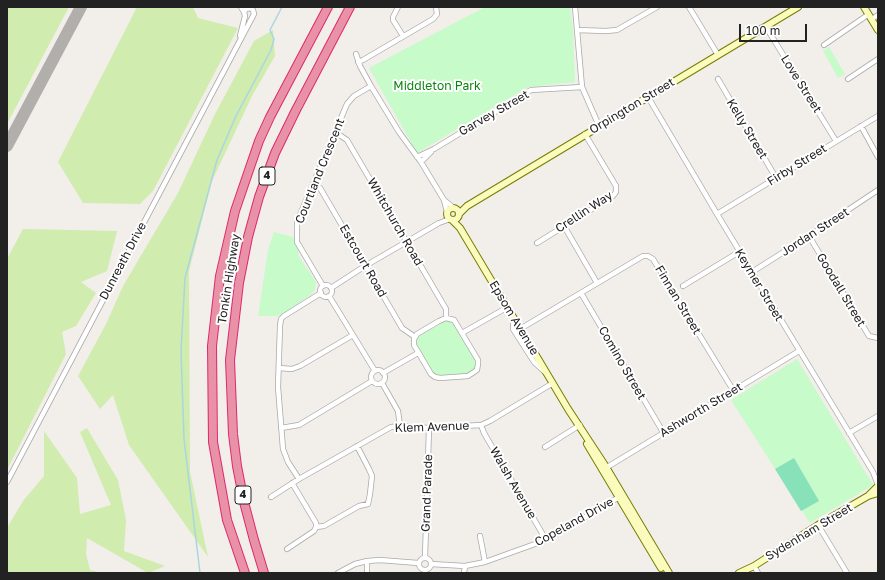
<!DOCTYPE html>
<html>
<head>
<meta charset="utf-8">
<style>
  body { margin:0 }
  #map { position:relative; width:885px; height:580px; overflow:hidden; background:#f2eee9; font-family:"Golos Text",sans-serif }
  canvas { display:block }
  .frame { position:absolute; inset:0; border:8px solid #222; pointer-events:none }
  .scale { position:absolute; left:739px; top:24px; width:68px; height:18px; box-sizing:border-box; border:2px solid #222; border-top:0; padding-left:5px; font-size:12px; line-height:14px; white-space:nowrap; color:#222; -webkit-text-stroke:3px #fff; paint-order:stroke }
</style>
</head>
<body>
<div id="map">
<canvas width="885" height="580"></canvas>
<div class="frame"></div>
<div class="scale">100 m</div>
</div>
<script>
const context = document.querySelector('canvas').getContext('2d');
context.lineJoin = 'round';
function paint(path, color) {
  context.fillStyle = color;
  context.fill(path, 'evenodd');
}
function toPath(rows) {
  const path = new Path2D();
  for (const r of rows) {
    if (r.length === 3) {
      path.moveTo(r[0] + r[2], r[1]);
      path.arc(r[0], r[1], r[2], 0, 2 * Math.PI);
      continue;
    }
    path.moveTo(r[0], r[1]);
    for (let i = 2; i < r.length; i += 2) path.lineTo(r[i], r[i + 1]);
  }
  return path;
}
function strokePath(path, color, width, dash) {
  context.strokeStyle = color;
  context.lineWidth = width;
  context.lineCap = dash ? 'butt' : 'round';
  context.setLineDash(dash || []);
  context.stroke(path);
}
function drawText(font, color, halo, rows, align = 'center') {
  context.font = font + ' "Golos Text",sans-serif';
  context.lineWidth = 4;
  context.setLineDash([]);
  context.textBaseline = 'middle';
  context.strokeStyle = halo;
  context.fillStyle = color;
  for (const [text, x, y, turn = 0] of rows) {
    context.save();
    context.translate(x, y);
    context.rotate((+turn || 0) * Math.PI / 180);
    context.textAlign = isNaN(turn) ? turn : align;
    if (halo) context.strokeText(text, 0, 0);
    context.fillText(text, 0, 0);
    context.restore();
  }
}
paint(toPath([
  [7,7,69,7,7,124],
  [137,7,193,7,198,18,238,28,153,191,140,204,83,203,58,162],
  [273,30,275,56,252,96,212,181,189,271,190,472,208,557,129,445,113,395,100,409,78,376,106,324,123,286,178,193,215,114,254,41],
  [23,229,117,231,107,271,81,282,96,293,76,326,62,332,66,354,7,470,7,259],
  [87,428,118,480,126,520,124,551,165,566,148,573,87,538,86,554,90,570,102,573,7,573,7,528,23,501,44,476,44,431,77,478,80,514,111,505,80,432]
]), '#d0ecaf');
paint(toPath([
  [485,7,570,7,573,31,575,82,528,87,417,153,369,68],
  [829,47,845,74,838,78,823,51],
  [274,232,293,237,299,251,298,255,316,282,315,289,312,294,279,316,258,316,268,250],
  [445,321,450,321,454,323,477,361,476,368,469,375,440,376,436,375,432,372,417,346,416,344,418,337],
  [797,359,873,485,810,523,731,400]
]), '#c7fbc9');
paint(toPath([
  [794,458,819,501,801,511,775,469]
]), '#87e1b9');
strokePath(toPath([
  [200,573,184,439,181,351,185,278,217,160,236,116,271,50,274,39,270,30,282,7]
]), '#a9d6e0', 1.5);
strokePath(toPath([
  [7,146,81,7]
]), '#b1afac', 12);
const street = toPath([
  [398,7,393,17,393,20,403,36],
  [575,7,582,87,599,126],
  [689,7,718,55],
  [872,19,878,15],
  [766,27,836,141],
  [577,30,606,31,617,30,657,7],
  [240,36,245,16,244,12,241,7],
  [824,45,869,14],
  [356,54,360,66,371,86,399,132,421,162,444,200,447,212],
  [358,62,363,60,433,19,437,14,436,7],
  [718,79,776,178],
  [848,79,878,59],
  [648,97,717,214,873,472,878,485],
  [861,126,878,157],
  [335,132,347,140,446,309,446,318],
  [417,157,434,149,531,90,582,87],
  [421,162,431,152],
  [313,184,320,188,402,328,415,337],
  [444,200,454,208],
  [717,214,878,116],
  [564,226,597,283],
  [809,236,869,336,878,338],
  [537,243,613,196,616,192,616,186,585,134],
  [752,272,809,236,878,190],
  [326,291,6],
  [323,286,297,242,297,222,347,104,354,96,371,86],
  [683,286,739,252],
  [331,288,365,266,439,223,450,219],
  [581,293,663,432],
  [329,296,375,371],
  [513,316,513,329,534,362,545,372],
  [446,318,454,320,478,360,478,364,477,370,468,376,440,378,435,377,431,374,414,345,414,339,417,334,439,321,446,318],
  [520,329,643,256,648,256,653,259,733,390],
  [462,333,508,307],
  [279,368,292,369,300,366,353,335],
  [378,377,7],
  [383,373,418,353],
  [382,383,398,411,400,426],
  [481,425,484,433,546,540],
  [281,428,299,425,372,381],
  [849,433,878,416],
  [545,447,580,425],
  [604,469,799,351],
  [299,479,288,462,283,449,278,387,280,326,281,319,284,316,321,293],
  [7,482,254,14,253,10,250,8,246,9,244,12],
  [271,497,299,479,391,427,400,426,429,428,481,425,490,421,553,383],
  [818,525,847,573],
  [316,527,324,526,359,506,368,504,370,494,372,476,369,469,357,446],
  [480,536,485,562],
  [287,549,314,531,316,527,316,523,292,483],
  [425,564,6],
  [425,558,429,428],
  [367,561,367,573],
  [431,564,465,566,485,562,546,540,621,496],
  [754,566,758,573],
  [338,573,355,564,367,561,380,560,418,563],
  [464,573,465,566]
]);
const secondary = toPath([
  [864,7,878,30],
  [453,214,6],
  [459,214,467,206,798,7],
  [452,220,460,228,568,409,606,467,669,573],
  [587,444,661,568],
  [869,495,877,487],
  [739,573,754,566,818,525,868,496,878,493]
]);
const highway = toPath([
  [245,573,227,520,213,442,212,346,220,276,235,211,259,141,270,117,328,7],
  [264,573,254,540,244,502,237,466,233,434,230,360,239,283,248,237,259,197,275,153,296,110,350,7]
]);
strokePath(street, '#a9a9a9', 6);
strokePath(secondary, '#777e04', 8);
strokePath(highway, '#de286f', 10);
strokePath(street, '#fff', 4.5);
strokePath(secondary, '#fbfbbe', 6);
strokePath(highway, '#e991a6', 8);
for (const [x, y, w] of [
  [267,176,16],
  [243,495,16]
]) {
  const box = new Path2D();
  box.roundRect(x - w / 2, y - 9, w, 18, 3);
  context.fillStyle = '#fff';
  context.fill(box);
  strokePath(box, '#222', 1);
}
drawText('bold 11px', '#222', null, [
  ["4",267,176],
  ["4",243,495]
]);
drawText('12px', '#222', '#fff', [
  ["Love Street",801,84,58],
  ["Orpington Street",632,106,-31],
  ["Garvey Street",494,113,-30],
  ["Kelly Street",747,129,59],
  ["Firby Street",797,165,-32],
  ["Courtland Crescent",320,171,-68],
  ["Crellin Way",584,212,-33],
  ["Whitchurch Road",395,222,60],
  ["Jordan Street",815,232,-33],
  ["Dunreath Drive",123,261,-62],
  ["Estcourt Road",363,261,60],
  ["Tonkin Highway",229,279,-81],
  ["Keymer Street",759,285,59],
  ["Goodall Street",841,290,59],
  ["Finnan Street",678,300,59],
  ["Epsom Avenue",514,318,59],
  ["Comino Street",622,363,60],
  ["Ashworth Street",701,410,-31],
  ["Klem Avenue",432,427,-2],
  ["Walsh Avenue",513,483,60],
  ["Grand Parade",427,493,-88],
  ["Copeland Drive",574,522,-29],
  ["Sydenham Street",809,532,-31]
]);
drawText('12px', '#0b850f', '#fff', [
  ["Middleton Park",437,86]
]);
</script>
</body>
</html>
